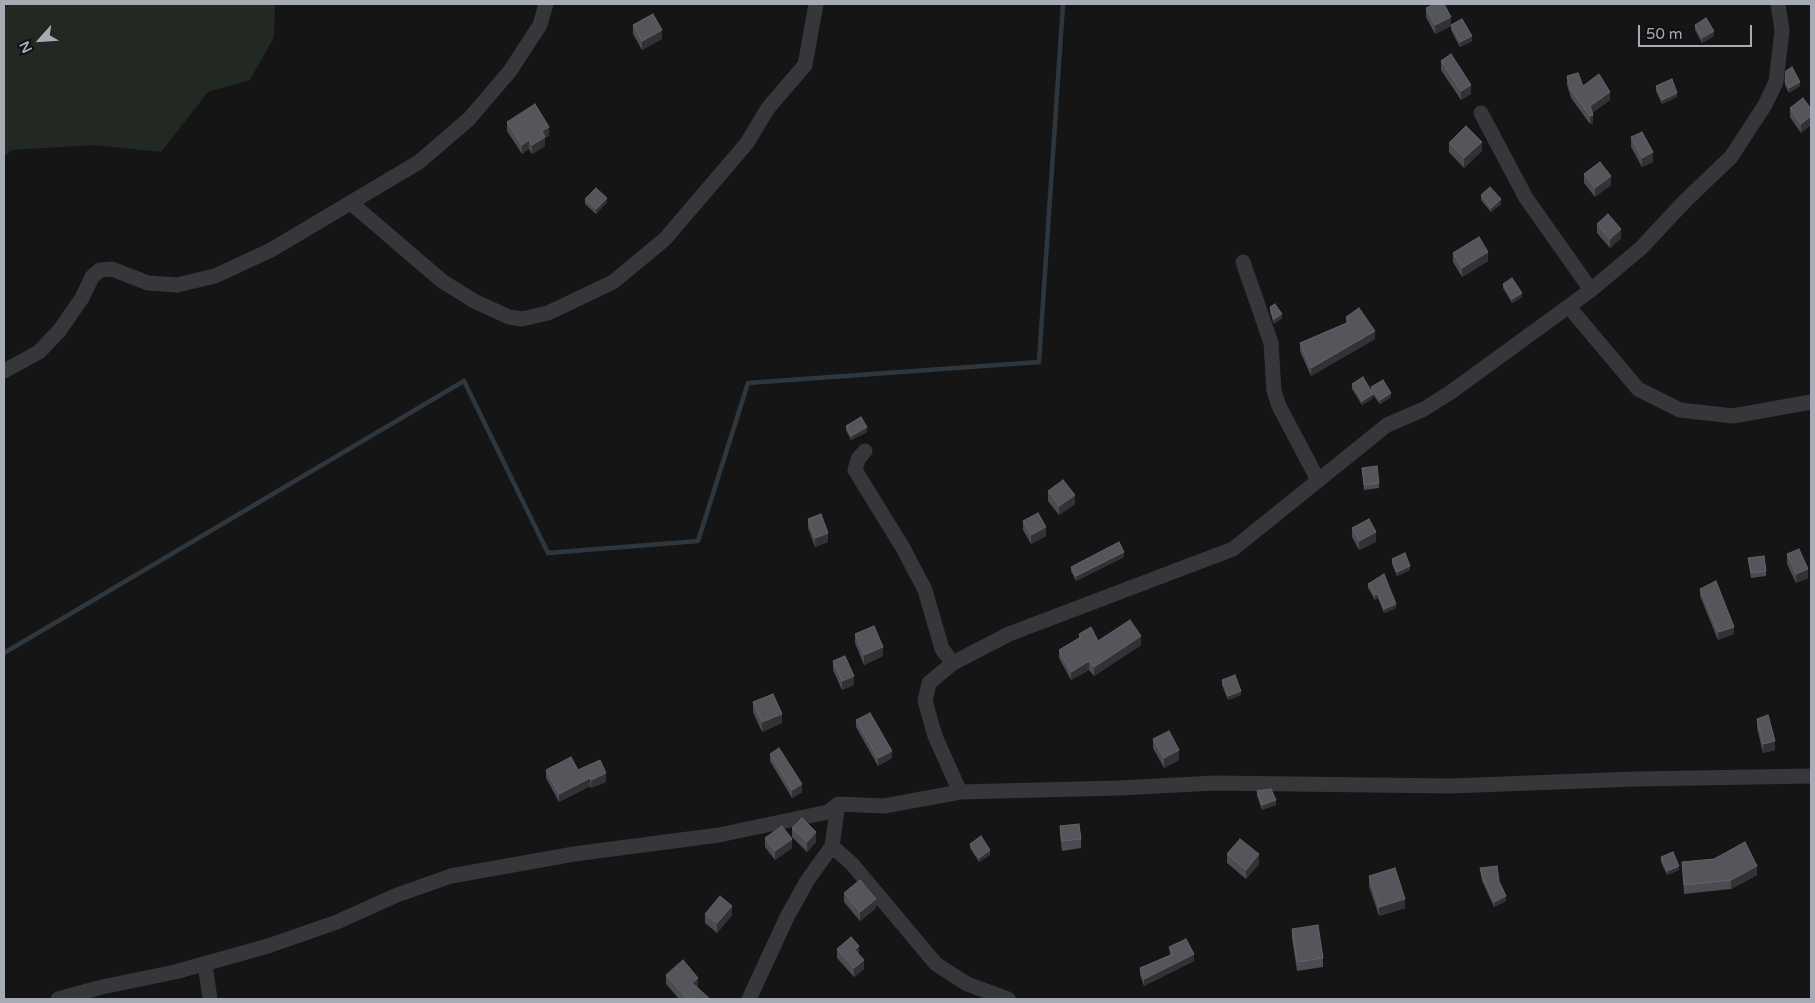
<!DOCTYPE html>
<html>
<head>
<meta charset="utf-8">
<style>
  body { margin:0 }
  #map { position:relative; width:1815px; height:1003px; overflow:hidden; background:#151516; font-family:"Varela Round",sans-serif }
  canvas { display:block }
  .frame { position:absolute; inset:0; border:5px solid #a7abb6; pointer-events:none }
  .north { position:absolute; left:15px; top:15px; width:50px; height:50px; -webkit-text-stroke:4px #101011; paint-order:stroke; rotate:244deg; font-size:14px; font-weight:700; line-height:20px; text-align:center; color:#a7abb6 }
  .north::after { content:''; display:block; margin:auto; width:18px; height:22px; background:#a7abb6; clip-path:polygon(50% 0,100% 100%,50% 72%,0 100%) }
  .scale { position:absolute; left:1638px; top:25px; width:114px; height:22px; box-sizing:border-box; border:2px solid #a7abb6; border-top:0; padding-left:6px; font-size:15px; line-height:18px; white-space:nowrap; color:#a7abb6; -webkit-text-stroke:4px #101011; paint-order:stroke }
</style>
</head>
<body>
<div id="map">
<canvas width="1815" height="1003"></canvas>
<div class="frame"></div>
<div class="north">N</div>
<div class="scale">50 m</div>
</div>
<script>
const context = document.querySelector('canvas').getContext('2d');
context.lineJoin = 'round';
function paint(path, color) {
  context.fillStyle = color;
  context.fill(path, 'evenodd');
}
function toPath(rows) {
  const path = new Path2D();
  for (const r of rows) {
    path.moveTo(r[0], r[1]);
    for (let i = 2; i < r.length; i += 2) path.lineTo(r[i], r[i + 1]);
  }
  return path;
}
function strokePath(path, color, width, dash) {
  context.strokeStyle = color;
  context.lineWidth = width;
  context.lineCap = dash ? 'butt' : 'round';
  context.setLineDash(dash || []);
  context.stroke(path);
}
paint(toPath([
  [4,4,275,4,274,37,250,80,208,92,161,152,93,145,12,150,4,157]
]), '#212922');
strokePath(toPath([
  [4,653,464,381,548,553,698,541,748,383,1039,362,1063,4]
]), '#2f373e', 4.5);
strokePath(toPath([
  [1481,113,1526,198,1591,290],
  [351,203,442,281,474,301,509,317,522,319,548,313,613,282,665,239,747,143,768,108,805,65,816,4],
  [1243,262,1271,343,1274,391,1279,406,1318,480],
  [1569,307,1638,389,1680,410,1733,416,1811,402],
  [4,371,39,352,59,331,82,298,92,277,100,270,112,269,148,283,177,285,215,276,271,250,419,162,469,119,510,71,540,25,546,4],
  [865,451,858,459,855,470,903,548,925,590,942,649,953,663],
  [960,792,935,736,925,701,929,683,953,663,1009,634,1233,549,1387,425,1424,409,1451,392,1591,290,1641,248,1685,201,1731,157,1765,105,1776,82,1782,30,1778,4],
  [832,846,852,864,936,964,967,984,1008,999],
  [205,964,210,999],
  [58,999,102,987,175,972,268,946,337,922,397,895,451,876,574,854,719,835,828,812,838,804,884,806,960,792,1119,788,1215,783,1450,786,1636,779,1811,776],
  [749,999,787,917,807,881,832,846,838,804]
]), '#36373b', 15);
paint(toPath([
  [1426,8,1451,25,1472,41,1460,47,1451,30,1451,26,1435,34,1426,17],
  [633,25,662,39,642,50,633,34],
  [1695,25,1714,36,1702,43,1695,30],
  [1441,61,1471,94,1461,100,1441,70],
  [1567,76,1583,86,1610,100,1592,113,1593,123,1590,124,1571,98,1567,85],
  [1785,81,1800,86,1789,93,1785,85],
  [1656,86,1677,97,1662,104,1656,91],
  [1803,98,1801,133,1790,117,1790,108],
  [507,122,549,136,545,138,545,146,532,154,529,149,522,154,507,131],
  [1631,137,1653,162,1642,167,1631,147],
  [1449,143,1482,151,1464,168,1449,152],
  [1584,174,1611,185,1595,197,1584,183],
  [1481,195,1501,204,1491,212,1481,200],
  [585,199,607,202,596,214,585,204],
  [1597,224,1621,238,1610,248,1597,233],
  [1453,253,1488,261,1462,277,1453,262],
  [1503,284,1522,297,1512,303,1503,288],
  [1270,307,1282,318,1274,324,1270,312],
  [1346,317,1375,339,1311,376,1300,351,1300,343,1346,324],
  [1352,384,1371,390,1371,387,1391,397,1380,404,1373,395,1373,398,1362,405,1352,389],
  [846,426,867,432,851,440,846,430],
  [1362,468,1379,483,1379,488,1364,490],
  [1048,491,1075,504,1059,515,1048,501],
  [808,519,828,542,815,547,808,528],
  [1023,521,1046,536,1031,544,1023,530],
  [1352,528,1376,542,1359,550,1352,537],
  [1787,554,1808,578,1796,583,1787,564],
  [1124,557,1076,581,1071,571,1071,567],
  [1748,558,1766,571,1766,576,1751,578],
  [1392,559,1410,570,1397,576,1392,564],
  [1368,584,1396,608,1384,613,1378,598,1375,600,1368,588],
  [1700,589,1734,634,1718,640,1700,596],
  [855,634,883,656,864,665,855,643],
  [1079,634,1098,641,1141,645,1094,676,1089,670,1071,680,1059,658,1059,650,1079,638],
  [833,661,854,685,842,690,833,670],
  [1222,680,1241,695,1228,700,1222,685],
  [753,702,782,723,762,732,753,712],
  [1757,719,1775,750,1763,753,1757,728],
  [856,720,892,758,878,766,856,727],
  [1153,739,1179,760,1164,768,1153,748],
  [770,754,802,792,792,798,770,761],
  [546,770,578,770,606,782,591,788,590,786,559,802,546,778],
  [1257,791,1276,805,1262,810,1257,796],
  [1060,826,1081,839,1081,848,1062,851,1060,835],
  [792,828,816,842,807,852,792,837],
  [765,838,792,848,775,860,765,847],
  [970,844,990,855,979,862,970,848],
  [1227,854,1259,864,1246,879,1227,863],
  [1661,857,1679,870,1667,875,1661,862],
  [1682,862,1757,875,1731,889,1684,894],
  [1480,868,1499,881,1506,901,1494,907,1482,881],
  [1369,876,1405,908,1379,916,1369,886],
  [844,893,876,908,860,921,844,902],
  [705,914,732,915,717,933,705,923],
  [1292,929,1323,958,1323,967,1297,971,1292,938],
  [1169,947,1194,961,1144,986,1140,975,1140,968,1170,955],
  [837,949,859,955,864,969,854,977,837,958],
  [666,975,698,987,698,988,710,999,679,999,666,984]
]), '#4b4c51');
paint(toPath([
  [1451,17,1451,26,1435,34,1435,25],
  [662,30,662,39,642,50,642,41],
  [1714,31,1714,36,1702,43,1702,38],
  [1472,36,1472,41,1460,47,1460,42],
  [1800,82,1800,86,1789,93,1789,88],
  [1471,85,1471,94,1461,100,1461,91],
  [1610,92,1610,100,1590,114,1590,106],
  [1677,93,1677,97,1662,104,1662,100],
  [1593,115,1593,123,1590,124,1590,116],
  [1811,116,1811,125,1801,133,1801,124],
  [549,127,549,136,545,138,545,146,532,154,532,145,542,131],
  [529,140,529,149,522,154,522,145],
  [1482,142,1482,151,1464,168,1464,158],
  [1653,152,1653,162,1642,167,1642,158],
  [1611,176,1611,185,1595,197,1595,188],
  [607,198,607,202,596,214,596,209],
  [1501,199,1501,204,1491,212,1491,208],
  [1621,229,1621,238,1610,248,1610,239],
  [1488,252,1488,261,1462,277,1462,268],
  [1522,293,1522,297,1512,303,1512,299],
  [1282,314,1282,318,1274,324,1274,319],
  [1375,331,1375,339,1311,376,1311,368],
  [1391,393,1391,397,1380,404,1380,400],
  [1373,394,1373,398,1362,405,1362,401],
  [867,427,867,432,851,440,851,436],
  [1075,495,1075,504,1059,515,1059,506],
  [1046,527,1046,536,1031,544,1031,535],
  [1376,532,1376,542,1359,550,1359,541],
  [828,533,828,542,815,547,815,538],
  [1124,552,1124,557,1076,581,1076,576],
  [1410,566,1410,570,1397,576,1397,572],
  [1808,569,1808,578,1796,583,1796,574],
  [1378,594,1378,598,1375,600,1375,595],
  [1396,604,1396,608,1384,613,1384,609],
  [1734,627,1734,634,1718,640,1718,632],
  [1141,636,1141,645,1094,676,1094,667],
  [883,647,883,656,864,665,864,655],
  [1089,661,1089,670,1071,680,1071,672],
  [854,676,854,685,842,690,842,681],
  [1241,691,1241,695,1228,700,1228,696],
  [782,714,782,723,762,732,762,722],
  [1775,741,1775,750,1763,753,1763,744],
  [1179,750,1179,760,1164,768,1164,758],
  [892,751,892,758,878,766,878,758],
  [606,773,606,782,591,788,591,780],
  [590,778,590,786,559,802,559,794],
  [802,784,802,792,792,798,792,790],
  [1276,800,1276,805,1262,810,1262,805],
  [816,832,816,842,807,852,807,842],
  [792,839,792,848,775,860,775,851],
  [990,850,990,855,979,862,979,858],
  [1259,854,1259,864,1246,879,1246,870],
  [1679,866,1679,870,1667,875,1667,871],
  [1757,866,1757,875,1731,889,1731,880],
  [1506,896,1506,901,1494,907,1494,902],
  [876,899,876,908,860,921,860,912],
  [1405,899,1405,908,1379,916,1379,907],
  [732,906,732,915,717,933,717,923],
  [859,946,859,955,855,950],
  [1194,954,1194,961,1144,986,1144,979],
  [864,960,864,969,854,977,854,968],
  [698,978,698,987,692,992,692,983]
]), '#313235');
const building = toPath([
  [1435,4,1444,4,1451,17,1435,25,1426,8,1435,4],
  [653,14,662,30,642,41,633,25,653,14],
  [1706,18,1714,31,1702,38,1695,25,1706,18],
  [1462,19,1472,36,1460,42,1451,25,1462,19],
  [1451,54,1471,85,1461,91,1441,61,1451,54],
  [1792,67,1800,82,1789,88,1785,81,1786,71,1792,67],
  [1578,73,1583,86,1599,74,1610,92,1590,106,1593,115,1590,116,1571,90,1567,76,1578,73],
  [1672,79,1677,93,1662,100,1656,86,1672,79],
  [1803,98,1811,109,1811,116,1801,124,1790,108,1803,98],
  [535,104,549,127,542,131,545,137,532,145,529,140,522,145,507,122,535,104],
  [1466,126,1482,142,1464,158,1449,143,1466,126],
  [1642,132,1653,152,1642,158,1631,137,1642,132],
  [1600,162,1611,176,1595,188,1584,174,1600,162],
  [1490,187,1501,199,1491,208,1481,195,1490,187],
  [596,188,607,198,596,209,585,199,596,188],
  [1608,214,1621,229,1610,239,1597,224,1608,214],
  [1479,237,1488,252,1462,268,1453,253,1479,237],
  [1512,278,1522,293,1512,299,1503,284,1512,278],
  [1275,304,1282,314,1274,319,1270,307,1275,304],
  [1359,308,1375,331,1311,368,1300,343,1349,322,1346,317,1359,308],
  [1363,377,1373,394,1362,401,1352,384,1363,377],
  [1383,380,1391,393,1380,400,1371,387,1383,380],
  [861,417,867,427,851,436,846,426,861,417],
  [1377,466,1379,483,1364,485,1362,468,1377,466],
  [1063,480,1075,495,1059,506,1048,491,1063,480],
  [1038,513,1046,527,1031,535,1023,521,1038,513],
  [821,514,828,533,815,538,808,519,821,514],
  [1369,519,1376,532,1359,541,1352,528,1369,519],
  [1119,542,1124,552,1076,576,1071,567,1119,542],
  [1799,549,1808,569,1796,574,1787,554,1799,549],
  [1405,553,1410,566,1397,572,1392,559,1405,553],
  [1764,556,1766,571,1751,573,1748,558,1764,556],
  [1384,574,1396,604,1384,609,1378,594,1375,595,1368,584,1384,574],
  [1716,581,1734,627,1718,632,1700,589,1716,581],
  [1130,620,1141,636,1094,667,1089,661,1071,672,1059,650,1081,637,1079,634,1091,627,1098,641,1130,620],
  [874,626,883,647,864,655,855,634,874,626],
  [845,656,854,676,842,681,833,661,845,656],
  [1235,675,1241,691,1228,696,1222,680,1235,675],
  [773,694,782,714,762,722,753,702,773,694],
  [870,713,892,751,878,758,856,720,870,713],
  [1768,715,1775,741,1763,744,1757,719,1768,715],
  [1169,731,1179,750,1164,758,1153,739,1169,731],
  [779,748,802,784,792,790,770,754,779,748],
  [571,757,578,770,600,760,606,773,591,780,590,778,559,794,546,770,571,757],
  [1271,789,1276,800,1262,805,1257,791,1271,789],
  [802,818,816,832,807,842,792,828,802,818],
  [1079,824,1081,839,1062,841,1060,826,1079,824],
  [782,826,792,839,775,851,765,838,782,826],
  [981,836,990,850,979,858,970,844,981,836],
  [1240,839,1259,854,1246,870,1227,854,1240,839],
  [1745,842,1757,866,1731,880,1684,885,1682,862,1714,859,1745,842],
  [1673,852,1679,866,1667,871,1661,857,1673,852],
  [1497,866,1499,881,1506,896,1494,902,1482,876,1480,868,1497,866],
  [1395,868,1405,899,1379,907,1369,876,1395,868],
  [860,880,876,899,860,912,844,893,860,880],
  [720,896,732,906,717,923,705,914,720,896],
  [1318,925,1323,958,1297,962,1292,929,1318,925],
  [851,937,859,946,855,950,864,960,854,968,837,949,851,937],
  [1186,939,1194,954,1144,979,1140,968,1173,954,1169,947,1186,939],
  [683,960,698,978,692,983,710,999,687,999,666,975,683,960]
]);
paint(building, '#55565c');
strokePath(building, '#62646a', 1);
</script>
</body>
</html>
